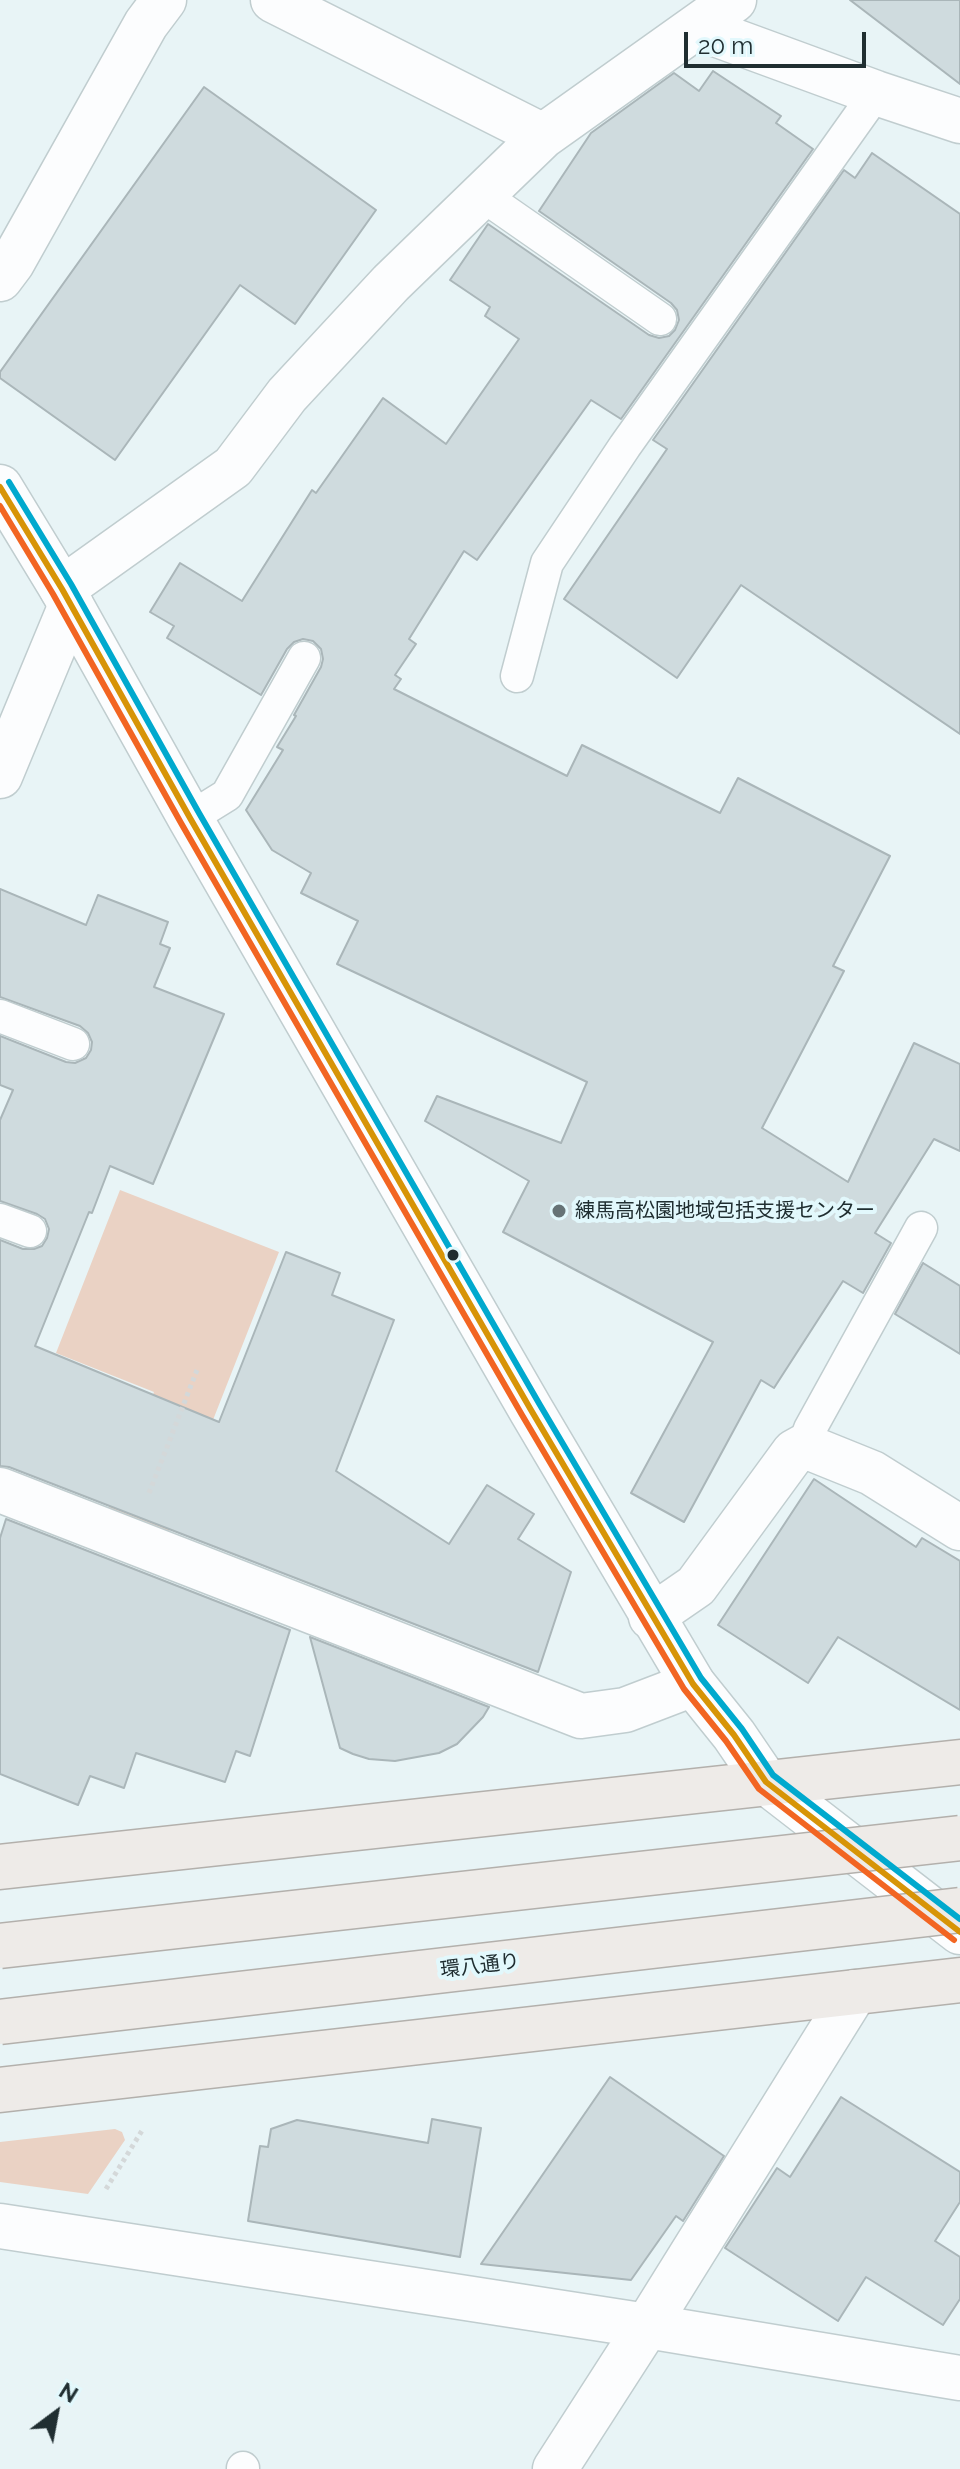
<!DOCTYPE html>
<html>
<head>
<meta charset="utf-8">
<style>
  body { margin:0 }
  #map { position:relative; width:960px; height:2469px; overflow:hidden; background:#e8f4f6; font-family:Raleway,sans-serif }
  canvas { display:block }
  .north { position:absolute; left:16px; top:2373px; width:80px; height:80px; -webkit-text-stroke:6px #e2f8fc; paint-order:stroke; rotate:32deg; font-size:22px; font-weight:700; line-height:32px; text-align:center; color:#202e31 }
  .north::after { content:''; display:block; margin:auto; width:28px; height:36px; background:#202e31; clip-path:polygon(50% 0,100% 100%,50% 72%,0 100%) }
  .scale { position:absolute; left:684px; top:32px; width:182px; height:36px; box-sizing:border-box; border:4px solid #202e31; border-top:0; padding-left:10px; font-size:24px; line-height:28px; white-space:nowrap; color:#202e31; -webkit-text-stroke:6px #e2f8fc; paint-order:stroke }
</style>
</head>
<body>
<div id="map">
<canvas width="960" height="2469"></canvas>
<div class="north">N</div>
<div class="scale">20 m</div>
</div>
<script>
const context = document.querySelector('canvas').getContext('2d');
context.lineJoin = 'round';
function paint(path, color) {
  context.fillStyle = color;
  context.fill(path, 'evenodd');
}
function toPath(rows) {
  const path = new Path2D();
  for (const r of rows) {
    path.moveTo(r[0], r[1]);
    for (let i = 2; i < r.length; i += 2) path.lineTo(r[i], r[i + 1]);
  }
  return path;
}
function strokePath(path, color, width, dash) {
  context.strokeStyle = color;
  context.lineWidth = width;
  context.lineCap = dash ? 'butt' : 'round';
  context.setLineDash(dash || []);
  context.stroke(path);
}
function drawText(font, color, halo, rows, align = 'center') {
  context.font = font + ' Raleway,"Noto Sans JP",sans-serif';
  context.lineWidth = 8;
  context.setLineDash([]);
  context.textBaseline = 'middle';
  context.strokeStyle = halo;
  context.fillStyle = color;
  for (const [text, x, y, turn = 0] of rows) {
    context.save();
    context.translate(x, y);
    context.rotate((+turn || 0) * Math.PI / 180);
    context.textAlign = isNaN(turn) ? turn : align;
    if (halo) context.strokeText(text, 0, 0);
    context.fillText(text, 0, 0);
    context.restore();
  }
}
paint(toPath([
  [120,1190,279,1252,167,1537,107,1512,154,1392,56,1353],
  [115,2129,122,2132,125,2140,88,2194,0,2182,0,2142]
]), '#ead2c4');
const building = toPath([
  [850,0,960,0,960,84,850,0],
  [713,71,781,116,776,123,813,149,621,419,591,400,477,560,464,551,409,639,416,644,395,675,401,679,394,689,567,776,582,745,720,813,738,778,890,856,833,966,844,971,762,1128,848,1182,914,1043,960,1064,960,1151,934,1139,875,1233,891,1243,863,1293,843,1281,774,1388,761,1380,684,1522,631,1493,713,1342,503,1232,529,1181,425,1121,437,1096,561,1143,587,1082,337,964,358,921,301,893,311,873,272,850,246,810,283,750,277,747,296,716,294,715,321,667,323,659,321,649,313,641,303,639,294,642,287,649,261,695,167,638,174,626,150,612,180,563,242,601,312,490,316,493,383,398,446,444,519,339,485,316,490,307,450,280,488,224,649,335,659,338,669,336,675,330,679,320,677,310,671,303,539,211,591,133,674,73,699,91,713,71],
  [204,87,376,210,295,324,240,285,115,460,0,378,0,372,204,87],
  [872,153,960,214,960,734,741,585,677,678,564,599,667,449,653,440,844,170,855,178,872,153],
  [0,889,86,925,98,895,168,922,160,944,170,948,154,987,224,1014,153,1184,110,1166,92,1213,89,1212,35,1346,219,1422,286,1252,340,1273,332,1295,394,1320,336,1471,449,1544,487,1485,534,1514,518,1539,571,1572,538,1672,9,1467,0,1466,0,1240,23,1249,34,1249,42,1246,47,1238,49,1229,45,1219,37,1214,0,1201,0,1120,13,1090,0,1085,0,1036,66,1062,75,1063,86,1058,91,1050,92,1042,88,1033,80,1026,0,997,0,889],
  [923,1263,960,1286,960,1354,895,1314,923,1263],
  [814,1479,916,1547,922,1538,960,1561,960,1710,838,1637,808,1683,718,1625,814,1479],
  [6,1519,290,1630,250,1756,236,1751,225,1782,136,1753,124,1788,90,1776,78,1805,0,1774,0,1538,6,1519],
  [310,1637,489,1707,483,1717,457,1744,439,1753,395,1761,369,1759,353,1754,340,1748,310,1637],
  [610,2077,724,2156,683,2221,676,2216,631,2280,481,2264,610,2077],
  [841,2097,960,2172,960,2202,935,2241,960,2257,960,2299,943,2325,866,2277,838,2321,725,2248,777,2168,790,2177,841,2097],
  [432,2119,481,2128,460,2257,248,2221,260,2146,268,2147,271,2129,297,2120,428,2143,432,2119]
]);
paint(building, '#cfdbde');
strokePath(building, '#aab6b9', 2);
const service = toPath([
  [482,195,660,319],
  [517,676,547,563,625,446,876,93],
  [190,818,227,795,304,658],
  [0,1016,73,1044],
  [0,1220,30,1231],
  [803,1447,810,1429,921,1228],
  [243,2469,243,2468]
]);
const minor = toPath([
  [273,0,543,136],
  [696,27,876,93,960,121],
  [0,279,12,263,146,24,164,0],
  [62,589,233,467,287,395,391,283,543,136,734,0],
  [0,776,71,605],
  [0,1490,581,1716,625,1710,693,1684],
  [651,1617,696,1586,794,1452,803,1447,815,1450,872,1473,960,1528],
  [0,2226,647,2326,960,2378],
  [555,2469,647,2326,855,1992]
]);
const tertiary = toPath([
  [0,487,62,589,190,818,531,1410,693,1684,734,1735,766,1782,960,1932]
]);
const primary = toPath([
  [0,1867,960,1762],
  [0,2090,960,1980]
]);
strokePath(service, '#c0cdcf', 35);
strokePath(minor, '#c0cdcf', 47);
strokePath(tertiary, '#c0cdcf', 47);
strokePath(primary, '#b3b0ac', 47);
strokePath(toPath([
  [149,1493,197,1370],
  [106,2189,143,2129]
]), '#d4d8d9', 5, [4, 4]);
strokePath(service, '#fcfdfe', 32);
strokePath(minor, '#fcfdfe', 44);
strokePath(tertiary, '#fcfdfe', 44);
strokePath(primary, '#eeebe8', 44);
const primaryBridge = toPath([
  [0,1946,960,1838],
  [0,2022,960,1910]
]);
strokePath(primaryBridge, '#b3b0ac', 47, []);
strokePath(primaryBridge, '#eeebe8', 44);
strokePath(toPath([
  [0,487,62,589,190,818,531,1410,693,1684,734,1735,766,1782,960,1932]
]), '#d79407', 6);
strokePath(toPath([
  [0,506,53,594,181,823,522,1415,684,1689,726,1741,759,1789,954,1940]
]), '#f26522', 6);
strokePath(toPath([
  [9,482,71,584,199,813,540,1405,701,1678,742,1729,773,1775,960,1919]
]), '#00a9ce', 6);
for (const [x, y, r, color] of [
  [559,1211,8,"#667376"],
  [453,1255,7,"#202e31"]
]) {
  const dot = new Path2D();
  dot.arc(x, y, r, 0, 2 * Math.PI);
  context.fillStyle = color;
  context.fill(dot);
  strokePath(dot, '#e2f8fc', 3);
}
drawText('20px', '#202e31', '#e2f8fc', [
  ["練馬高松園地域包括支援センター",575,1211]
], 'left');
drawText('20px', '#202e31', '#e2f8fc', [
  ["環八通り",480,1966,-7]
]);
</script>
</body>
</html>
